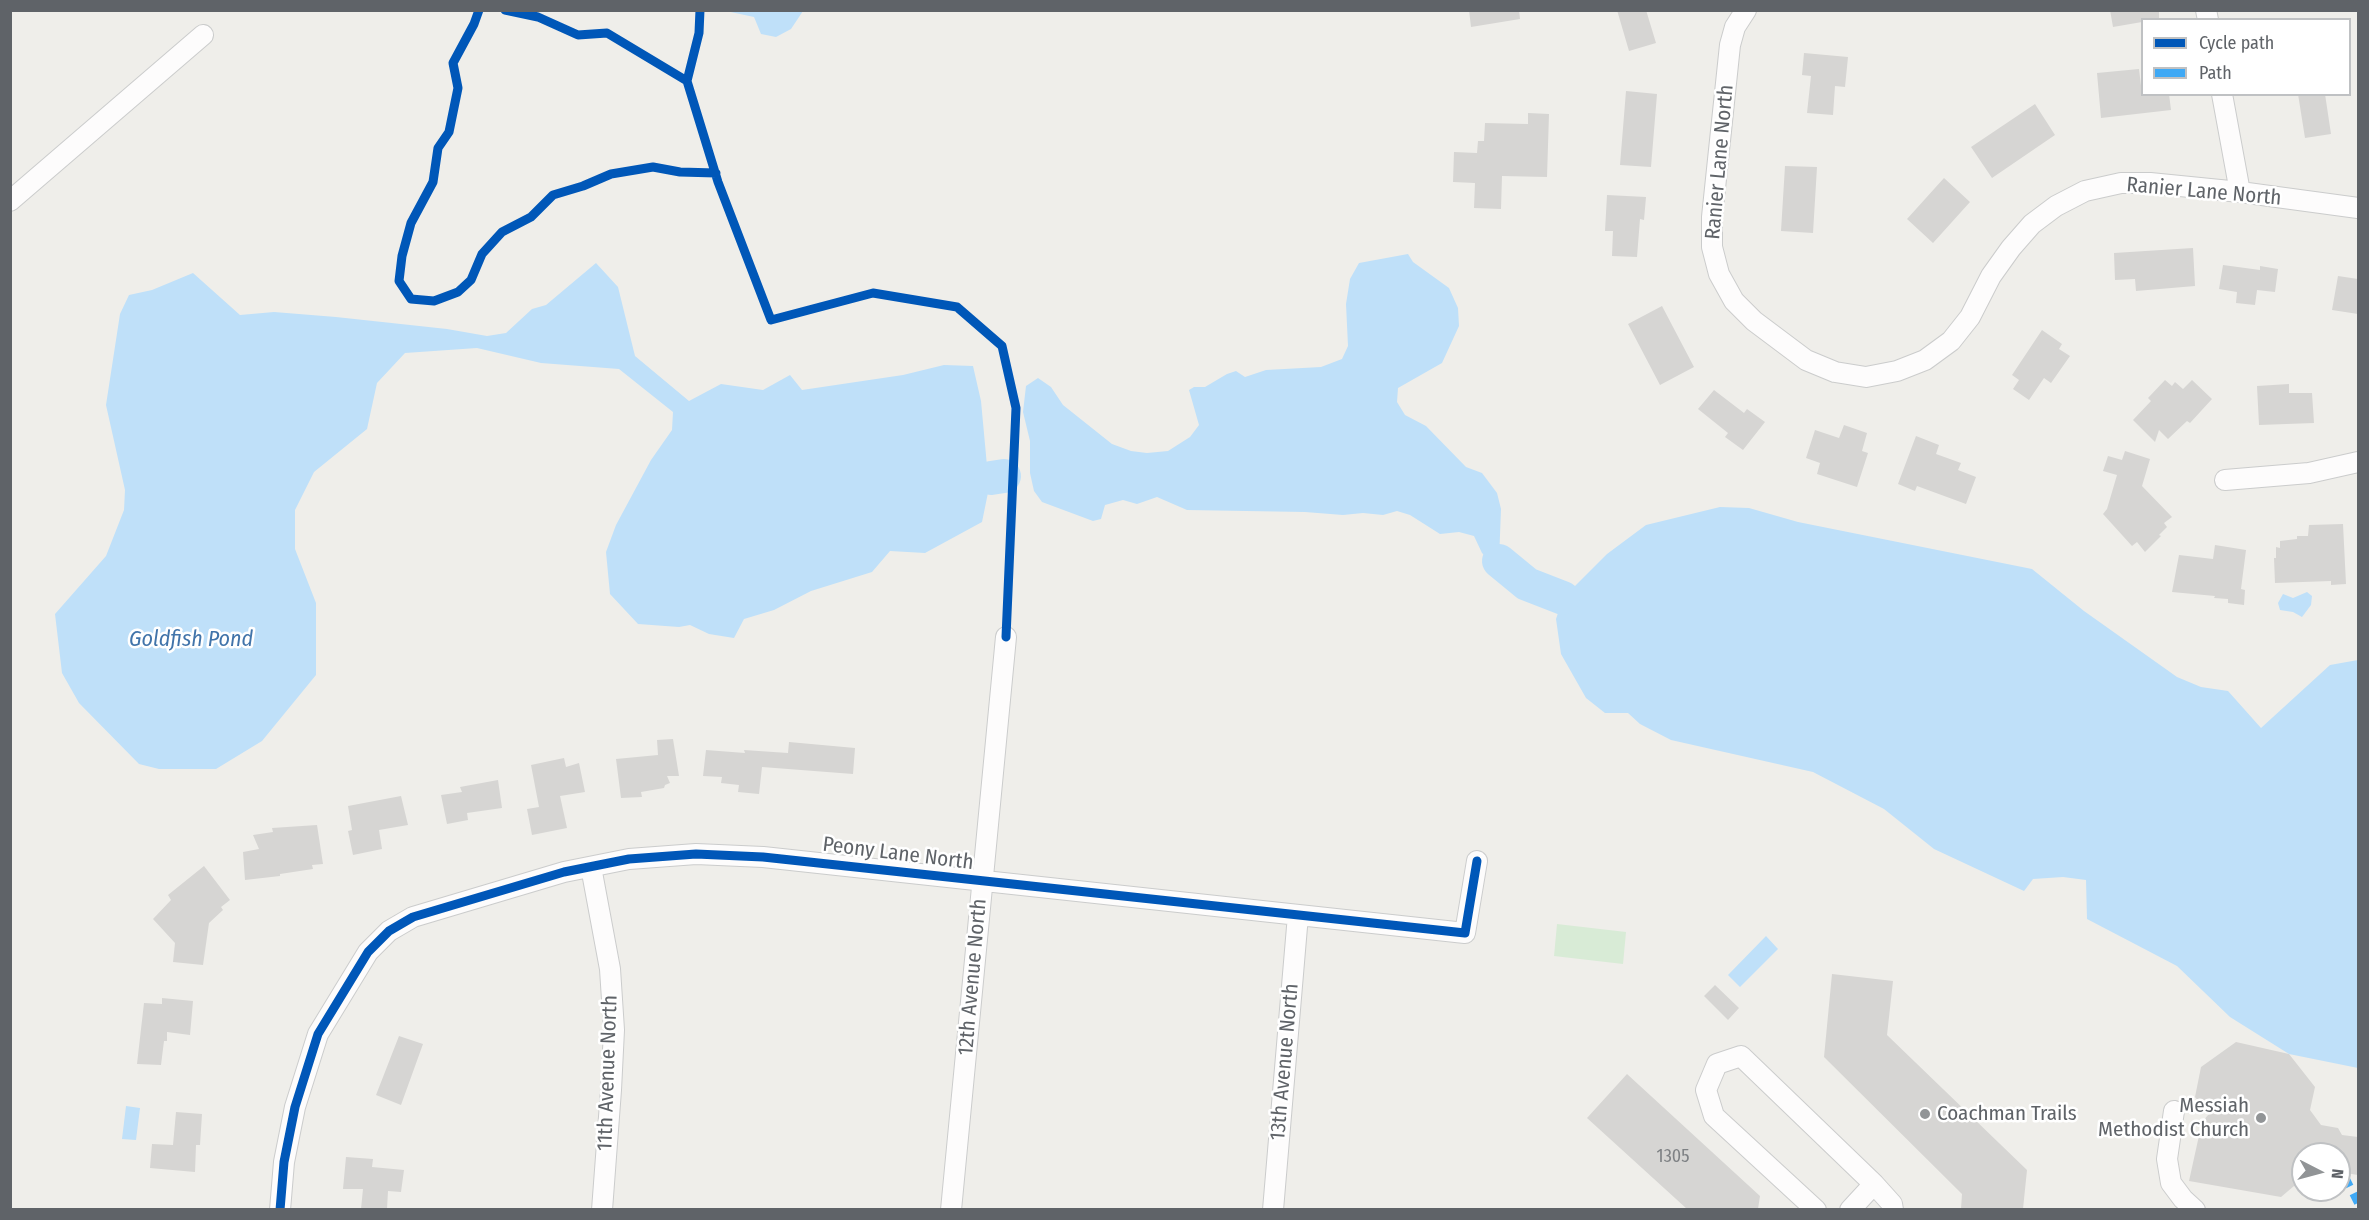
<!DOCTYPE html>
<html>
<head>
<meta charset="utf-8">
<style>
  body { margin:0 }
  #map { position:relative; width:2369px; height:1220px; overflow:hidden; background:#efeeea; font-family:"Fira Sans Condensed",sans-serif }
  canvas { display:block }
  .frame { position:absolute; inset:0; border:12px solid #5f6368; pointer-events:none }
  .legend { position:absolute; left:2141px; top:18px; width:210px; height:78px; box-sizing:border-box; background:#fff; border:2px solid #bfc1c3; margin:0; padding:8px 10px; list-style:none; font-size:18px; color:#5f6368 }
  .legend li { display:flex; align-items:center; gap:12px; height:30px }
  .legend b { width:30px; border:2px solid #bfc1c3 }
  .north { position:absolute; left:2291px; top:1142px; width:60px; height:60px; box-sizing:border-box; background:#fff; border:2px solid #bfc1c3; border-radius:50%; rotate:96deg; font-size:16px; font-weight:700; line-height:24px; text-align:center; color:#5f6368 }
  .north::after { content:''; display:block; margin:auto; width:21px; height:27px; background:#919496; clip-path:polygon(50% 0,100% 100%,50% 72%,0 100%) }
</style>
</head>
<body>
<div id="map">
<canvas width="2369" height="1220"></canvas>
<div class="frame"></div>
<ul class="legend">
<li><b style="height:8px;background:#0057b8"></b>Cycle path</li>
<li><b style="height:8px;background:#3fa9f5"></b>Path</li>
</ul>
<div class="north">N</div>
</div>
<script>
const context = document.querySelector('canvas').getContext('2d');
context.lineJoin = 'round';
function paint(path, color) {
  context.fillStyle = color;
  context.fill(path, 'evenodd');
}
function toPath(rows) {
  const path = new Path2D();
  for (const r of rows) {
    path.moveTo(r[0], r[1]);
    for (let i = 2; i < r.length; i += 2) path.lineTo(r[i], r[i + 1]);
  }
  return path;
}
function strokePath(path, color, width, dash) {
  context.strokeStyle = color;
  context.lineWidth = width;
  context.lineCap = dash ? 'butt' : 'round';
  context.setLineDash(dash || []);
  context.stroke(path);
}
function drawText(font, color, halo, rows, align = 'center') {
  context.font = font + ' "Fira Sans Condensed",sans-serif';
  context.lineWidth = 5;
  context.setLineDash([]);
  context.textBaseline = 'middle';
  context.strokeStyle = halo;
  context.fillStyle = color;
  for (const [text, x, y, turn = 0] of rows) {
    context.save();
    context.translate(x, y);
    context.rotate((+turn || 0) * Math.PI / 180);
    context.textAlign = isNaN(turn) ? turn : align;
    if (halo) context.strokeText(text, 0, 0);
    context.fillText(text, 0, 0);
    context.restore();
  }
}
paint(toPath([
  [1557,924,1626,932,1623,964,1554,956]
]), '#d8ebd6');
paint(toPath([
  [726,11,803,11,791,29,776,37,761,34,754,17],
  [1408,254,1413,262,1449,288,1458,308,1459,326,1442,363,1398,388,1397,402,1405,415,1426,426,1466,467,1482,473,1497,493,1501,509,1499,561,1492,563,1482,553,1474,536,1459,532,1440,534,1410,515,1397,511,1383,515,1363,513,1343,515,1305,512,1187,510,1157,497,1137,504,1123,500,1105,505,1101,519,1093,521,1042,502,1034,491,1030,473,1030,441,1023,412,1026,386,1038,378,1051,387,1063,405,1112,444,1131,451,1147,453,1168,451,1190,437,1199,425,1189,390,1194,387,1205,387,1227,374,1236,371,1245,377,1266,370,1321,367,1342,359,1348,346,1346,304,1350,279,1359,263],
  [596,263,618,287,635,356,689,401,721,384,763,390,790,375,802,390,903,375,944,365,973,366,981,401,987,466,991,478,982,522,925,553,890,551,872,572,811,591,774,610,744,619,734,638,709,634,690,625,679,627,638,624,610,594,606,552,616,525,651,460,672,430,673,412,619,369,541,363,477,348,405,353,377,383,367,429,314,472,295,510,295,549,316,603,316,675,262,741,216,769,159,769,139,764,79,703,62,673,55,614,106,556,124,510,125,490,106,405,120,314,129,295,152,290,193,273,240,315,274,312,336,317,447,329,487,336,506,333,532,309,546,305],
  [1720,507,1749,508,1798,522,2032,569,2084,611,2177,677,2201,687,2228,691,2261,728,2330,665,2358,660,2358,1068,2289,1054,2230,1017,2177,966,2087,919,2086,880,2063,877,2033,879,2024,891,1934,849,1884,809,1813,772,1671,740,1640,724,1628,713,1605,713,1586,698,1561,654,1556,619,1563,598,1607,554,1646,525],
  [2307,592,2312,596,2311,605,2302,617,2293,612,2280,610,2278,603,2283,594,2293,598],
  [1766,936,1778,949,1740,987,1728,975],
  [126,1106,140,1108,136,1140,122,1139]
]), '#bfe0f9');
strokePath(toPath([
  [991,478,1004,476],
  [1499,561,1527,584,1563,598]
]), '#bfe0f9', 34);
paint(toPath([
  [1469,10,1519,10,1520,19,1471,27],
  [1617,10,1646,10,1656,43,1629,51],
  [2110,10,2159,10,2159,19,2142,20,2142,22,2113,27],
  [1804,53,1848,57,1845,87,1835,86,1833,115,1807,113,1811,76,1802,75],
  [2139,69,2142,94,2169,94,2171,110,2101,118,2097,73],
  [1626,91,1657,94,1651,167,1620,165],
  [2298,94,2325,94,2331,134,2305,138],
  [2035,104,2055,135,1992,178,1971,147],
  [1528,113,1549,114,1547,177,1502,176,1501,209,1474,208,1475,183,1453,182,1454,152,1477,153,1478,141,1484,141,1485,123,1528,124],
  [1785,166,1817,167,1813,233,1781,231],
  [1944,178,1970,202,1933,243,1907,219],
  [1607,195,1646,197,1644,220,1640,219,1637,257,1612,256,1613,231,1605,231],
  [2193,248,2195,286,2136,291,2135,279,2115,280,2114,253],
  [2223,265,2260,270,2260,266,2278,269,2275,292,2257,290,2255,305,2236,303,2237,292,2219,289],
  [2338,276,2358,279,2358,314,2332,310],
  [1662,306,1694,367,1660,385,1628,324],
  [2042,330,2062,344,2059,349,2070,356,2051,383,2044,378,2029,400,2013,389,2019,380,2012,375],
  [2165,380,2172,386,2175,382,2183,389,2192,380,2212,399,2190,423,2187,421,2168,439,2159,430,2155,442,2133,420,2151,401,2148,398],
  [2289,384,2289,393,2312,393,2314,423,2259,425,2257,386],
  [1714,390,1744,413,1747,409,1765,422,1743,450,1725,437,1728,433,1698,409],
  [1844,425,1867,433,1862,451,1868,453,1857,487,1817,474,1820,463,1806,458,1815,430,1839,438],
  [1916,436,1939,445,1936,454,1961,463,1958,470,1976,477,1966,504,1917,486,1915,491,1898,484],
  [2125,451,2150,459,2142,486,2172,517,2164,523,2167,527,2159,535,2161,536,2145,552,2137,542,2132,546,2103,514,2107,509,2117,475,2103,471,2108,456,2122,460],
  [2343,524,2346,584,2331,585,2331,581,2275,583,2274,558,2276,558,2276,547,2280,548,2280,541,2297,539,2297,536,2308,536,2309,525],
  [2215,545,2246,550,2241,589,2245,590,2244,605,2228,603,2228,599,2214,598,2215,596,2172,592,2179,555,2213,559],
  [673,739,679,776,667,776,670,783,665,785,664,788,641,792,642,797,621,798,616,759,658,755,657,740],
  [789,742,855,748,853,774,762,767,759,794,738,792,739,785,721,783,722,777,703,776,706,750,745,753,744,750,788,753],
  [564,758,566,767,579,763,585,792,560,796,567,828,532,835,527,809,539,807,531,765],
  [498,780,502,808,467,813,468,820,447,824,441,795,462,792,460,787],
  [401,796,408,825,379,830,382,849,353,855,348,831,352,830,348,806],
  [317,825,323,864,312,865,313,869,280,874,280,876,245,880,243,852,259,849,253,835,273,832,272,828],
  [204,866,230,900,221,907,223,910,209,923,203,965,173,962,175,943,153,919,171,900,168,895],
  [1832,974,1893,981,1887,1035,2027,1170,2023,1209,1961,1209,1962,1194,1824,1057],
  [1715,985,1739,1008,1728,1020,1704,996],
  [162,998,193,1001,190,1035,167,1032,167,1041,164,1041,161,1065,137,1064,144,1003,162,1004],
  [399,1036,423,1044,401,1105,376,1095],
  [2236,1042,2289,1054,2315,1087,2310,1110,2321,1125,2338,1128,2342,1135,2358,1137,2358,1175,2339,1172,2339,1154,2303,1154,2303,1188,2294,1186,2281,1197,2189,1181,2202,1122,2209,1114,2195,1097,2201,1067],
  [1627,1074,1760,1196,1758,1209,1687,1209,1587,1118],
  [176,1112,202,1114,200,1145,196,1145,195,1172,150,1168,152,1144,173,1145],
  [346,1157,373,1159,372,1167,404,1170,401,1192,388,1191,387,1209,361,1209,363,1189,343,1189]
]), '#d6d5d3');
const minor = toPath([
  [1746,10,1735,27,1730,45,1712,217,1712,247,1719,274,1734,301,1754,321,1806,360,1835,372,1866,377,1897,371,1925,360,1951,341,1970,317,1991,276,2011,248,2032,224,2056,206,2085,191,2121,183,2150,183,2240,192,2358,208],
  [2206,10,2208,20],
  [2222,94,2240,192],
  [10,201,203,35],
  [2225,480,2309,473,2358,462],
  [591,867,610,969,614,1030,611,1090,602,1210],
  [2174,1111,2167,1159,2171,1183,2183,1199,2195,1210],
  [280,1210,284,1162,295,1107,318,1034,368,952,389,931,413,917,564,872,629,859,696,854,763,857,1465,933,1477,861],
  [951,1210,1006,637],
  [1273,1210,1298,915],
  [1816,1210,1714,1116,1706,1090,1717,1064,1741,1056,1874,1184,1892,1204,1893,1210],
  [1850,1210,1874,1184]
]);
strokePath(minor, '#cbcccc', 22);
strokePath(minor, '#fdfcfc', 20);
strokePath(toPath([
  [2343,1173,2358,1203]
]), '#3fa9f5', 8, [15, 8]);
strokePath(toPath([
  [479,10,474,24,453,63,458,88,449,132,438,148,433,182,411,223,402,256,399,281,411,299,434,301,458,292,471,280,482,254,502,232,531,217,553,195,583,186,611,174,653,167,680,172,716,173],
  [505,10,538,17,578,35,607,33,687,81],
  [700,10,699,33,687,81,718,182,771,320,873,293,957,307,1002,346,1016,408,1006,637],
  [280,1210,284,1162,295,1107,318,1034,368,952,389,931,413,917,564,872,629,859,696,854,763,857,1465,933,1477,861]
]), '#0057b8', 9);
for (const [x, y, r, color] of [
  [1925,1114,6,"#919496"],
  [2261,1118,6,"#919496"]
]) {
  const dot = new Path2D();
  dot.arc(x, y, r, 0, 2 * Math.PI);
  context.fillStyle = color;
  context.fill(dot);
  strokePath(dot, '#fff', 2);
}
drawText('18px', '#7e8184', null, [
  ["1305",1673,1157]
]);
drawText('21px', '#5f6368', '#fff', [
  ["Ranier Lane North",1720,162,-85],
  ["Ranier Lane North",2204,192,5],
  ["Peony Lane North",898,854,7],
  ["12th Avenue North",973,977,-85],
  ["13th Avenue North",1285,1062,-85],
  ["11th Avenue North",608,1073,-88]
]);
drawText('21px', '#5f6368', '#fff', [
  ["Messiah",2249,1106],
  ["Methodist Church",2249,1130],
  ["Coachman Trails",1937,1114,"left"]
], 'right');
drawText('italic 22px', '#4174aa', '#fff', [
  ["Goldfish Pond",191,640]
]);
</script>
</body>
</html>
